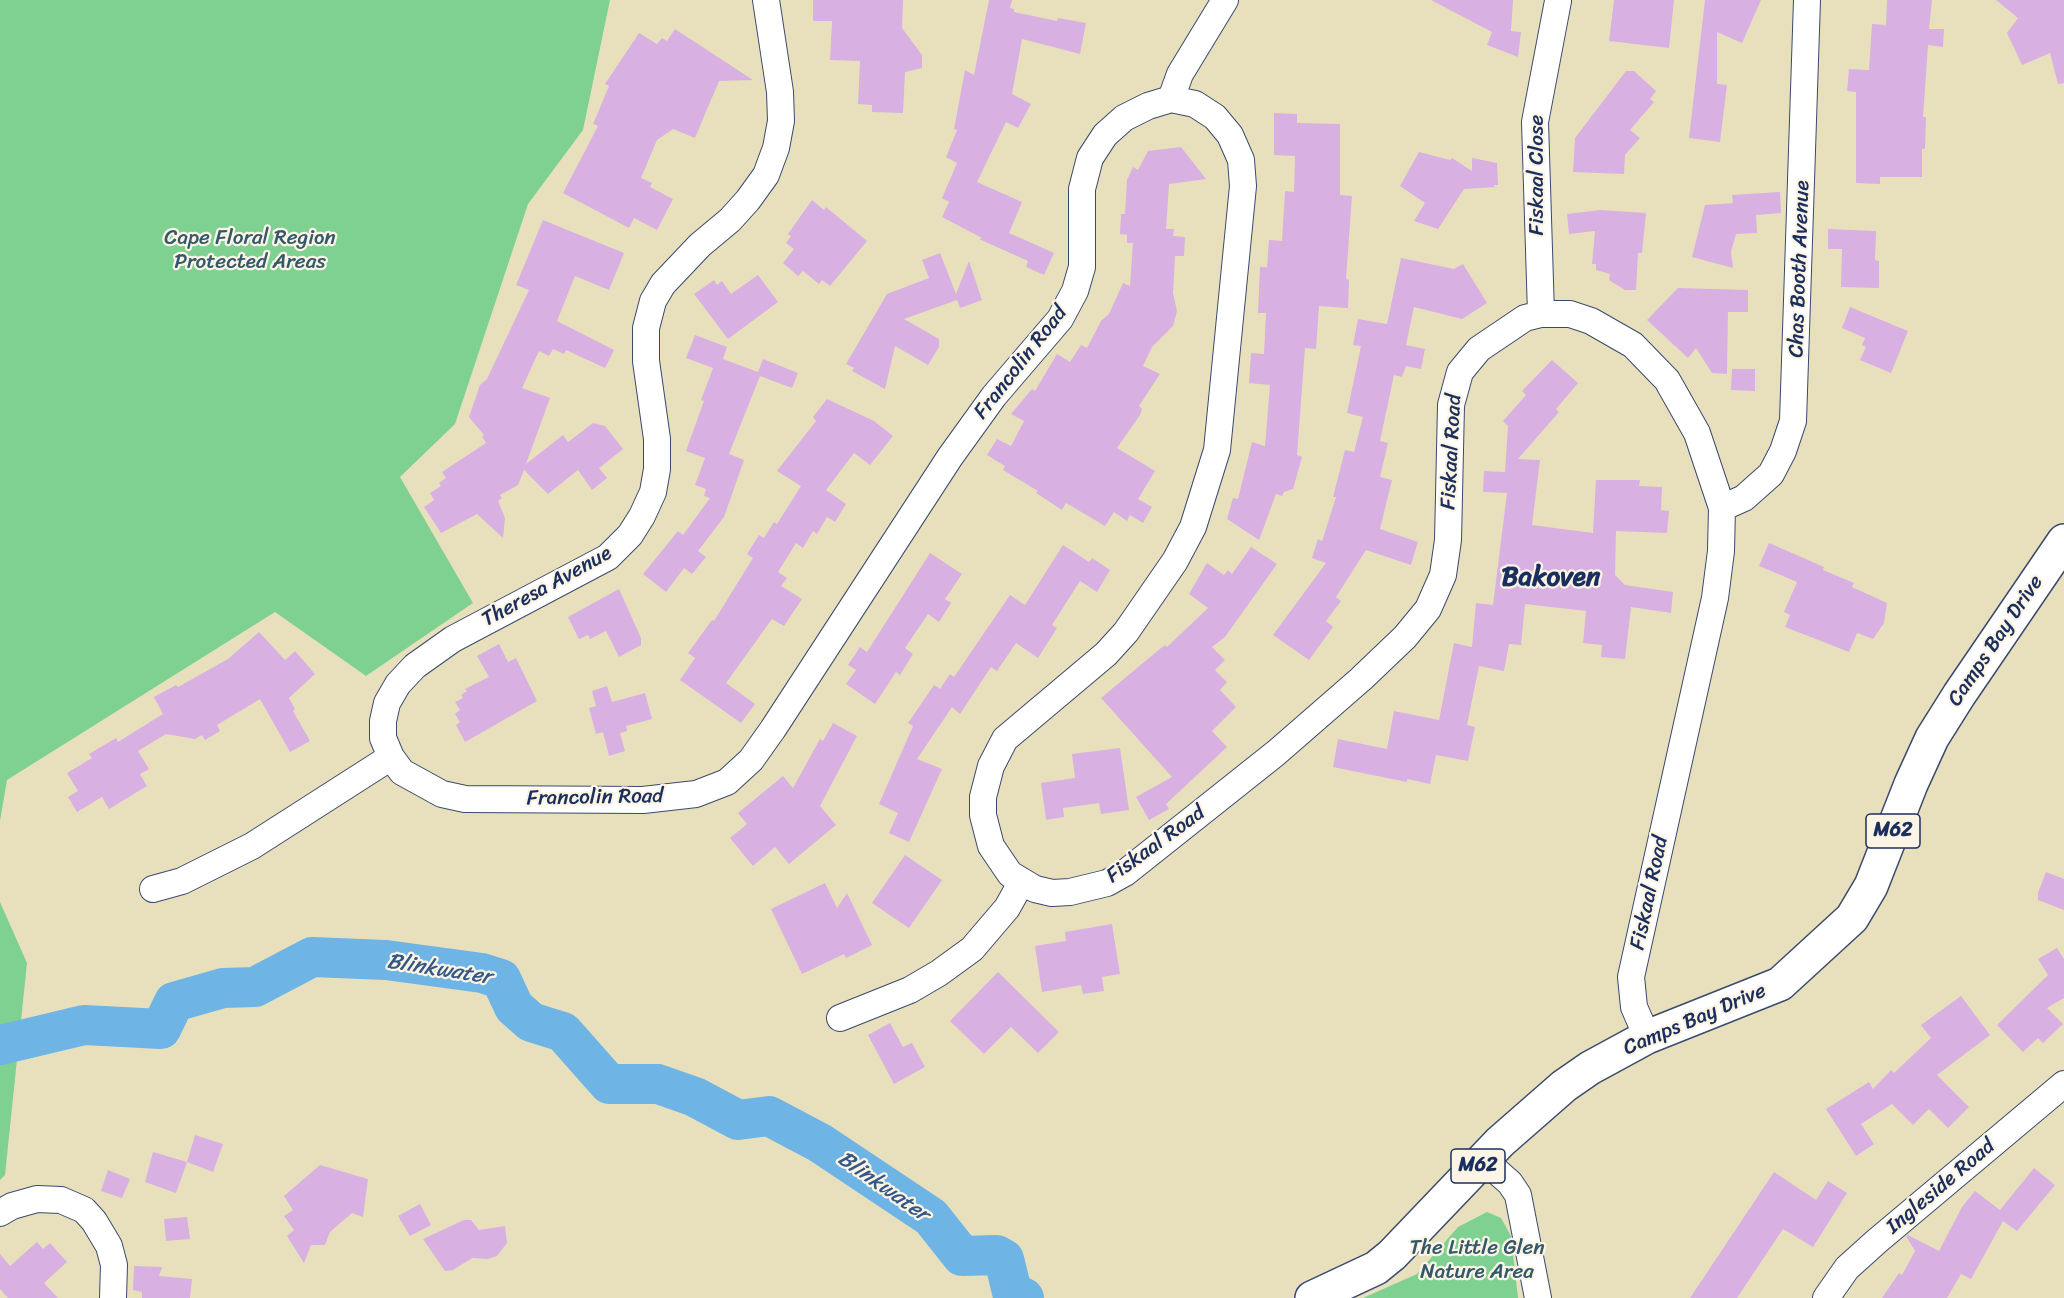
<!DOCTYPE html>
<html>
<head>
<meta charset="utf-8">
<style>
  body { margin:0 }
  canvas { display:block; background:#e8e0bc }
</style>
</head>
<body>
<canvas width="2064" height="1298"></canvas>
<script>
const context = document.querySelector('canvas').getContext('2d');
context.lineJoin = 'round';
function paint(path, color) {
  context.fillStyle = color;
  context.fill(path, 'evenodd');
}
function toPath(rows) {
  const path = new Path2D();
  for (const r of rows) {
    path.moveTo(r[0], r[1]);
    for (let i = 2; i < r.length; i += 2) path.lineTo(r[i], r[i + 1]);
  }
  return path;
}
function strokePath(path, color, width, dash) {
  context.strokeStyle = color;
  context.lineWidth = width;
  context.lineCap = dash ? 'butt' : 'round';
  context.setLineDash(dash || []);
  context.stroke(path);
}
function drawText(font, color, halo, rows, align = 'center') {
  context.font = font + ' Sriracha,sans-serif';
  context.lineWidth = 4.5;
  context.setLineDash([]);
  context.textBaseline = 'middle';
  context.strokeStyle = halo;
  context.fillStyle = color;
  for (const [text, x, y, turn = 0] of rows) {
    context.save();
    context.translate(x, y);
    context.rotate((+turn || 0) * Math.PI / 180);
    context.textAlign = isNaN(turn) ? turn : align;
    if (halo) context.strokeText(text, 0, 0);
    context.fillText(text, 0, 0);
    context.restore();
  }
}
paint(toPath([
  [0,0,610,0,583,130,528,204,455,424,400,477,473,603,366,676,275,612,7,780,0,821],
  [0,902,27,963,5,1175,0,1180],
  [1487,1212,1501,1218,1511,1236,1518,1298,1363,1298,1417,1274,1458,1227]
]), '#7fd192');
strokePath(toPath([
  [0,1045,84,1025,161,1029,174,1002,223,988,255,987,312,957,386,960,482,973,501,979,514,1007,531,1022,563,1032,609,1084,658,1084,695,1097,738,1120,769,1116,820,1143,931,1217,962,1256,997,1255,1004,1259,1012,1292,1024,1298]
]), '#6eb5e5', 40);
paint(toPath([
  [813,0,903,0,902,28,922,55,922,68,905,72,903,113,872,112,872,105,858,104,860,61,830,60,832,21,813,21],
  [989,0,1012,0,1010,8,1014,9,1014,12,1057,21,1058,18,1086,23,1080,54,1022,39,1012,94,1031,104,1018,128,1006,122,977,182,1022,202,1009,233,1054,253,1044,275,1026,267,1028,261,979,239,982,238,942,217,949,202,942,198,957,163,946,157,957,130,954,129,965,70,974,75],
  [1431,0,1513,0,1511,31,1521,32,1518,57,1487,45,1492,32],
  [1614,0,1674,0,1669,48,1609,41],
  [1705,0,1761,0,1742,43,1717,32,1717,84,1727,85,1720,142,1689,138],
  [1887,0,1932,0,1929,29,1944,29,1943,47,1928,45,1923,117,1926,117,1925,149,1922,149,1922,177,1880,177,1880,184,1856,183,1856,92,1847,91,1849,69,1869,70,1872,24,1886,25],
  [1996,0,2064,0,2064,83,2058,84,2050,53,2022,65,2007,33,2018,18],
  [675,29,753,80,719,81,695,138,673,129,657,140,641,178,652,183,650,187,673,199,657,230,634,218,629,228,563,193,598,126,593,124,609,86,605,84,639,33,657,44,662,38,667,41],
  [1626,71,1634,71,1656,91,1650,99,1654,102,1630,130,1640,138,1625,155,1624,174,1573,172,1575,138],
  [1274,113,1297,114,1297,123,1340,124,1340,195,1352,196,1346,279,1349,280,1348,308,1319,306,1316,349,1305,348,1297,455,1302,457,1293,489,1284,492,1282,496,1276,494,1259,540,1227,519,1233,498,1238,499,1252,442,1265,446,1270,385,1249,383,1251,353,1264,354,1266,313,1258,313,1260,267,1267,267,1269,240,1282,241,1285,191,1294,192,1295,156,1274,155],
  [1181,147,1206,179,1169,184,1166,229,1174,229,1173,236,1185,237,1184,256,1175,256,1173,293,1177,311,1173,326,1152,347,1143,366,1160,374,1139,406,1142,409,1140,415,1117,448,1155,471,1138,499,1152,507,1143,523,1130,515,1127,521,1114,512,1105,526,1066,503,1062,510,1036,493,1038,491,1003,470,1005,466,987,455,997,439,1011,446,1024,421,1011,414,1032,389,1035,391,1057,354,1070,362,1081,345,1087,348,1101,321,1109,314,1123,283,1130,286,1133,243,1127,243,1127,235,1120,234,1121,214,1125,214,1127,180,1133,167,1138,170,1148,151],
  [1419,152,1450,160,1452,158,1472,171,1472,158,1497,163,1498,185,1493,185,1496,187,1464,189,1438,229,1414,221,1425,203,1400,186],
  [1780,192,1781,213,1756,215,1757,233,1736,234,1731,252,1733,268,1692,257,1705,205,1733,203,1732,195],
  [812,200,824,210,826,207,867,241,830,286,822,280,819,284,803,271,798,276,783,263,794,249,786,243,791,236,788,234],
  [1600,210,1646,213,1642,253,1638,253,1636,290,1625,290,1609,280,1610,274,1596,270,1596,264,1592,264,1595,231,1569,234,1567,214],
  [543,220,624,253,609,290,575,276,557,321,614,350,605,368,566,350,564,354,553,349,549,356,539,351,522,388,550,398,526,464,563,435,568,442,593,423,605,426,623,449,599,468,607,478,592,490,578,470,548,494,524,470,518,485,500,495,502,498,498,501,505,518,503,538,477,514,441,533,424,507,434,500,430,493,441,486,439,483,446,478,442,472,486,443,482,437,484,435,469,417,480,385,487,379,529,290,516,285],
  [1828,229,1876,231,1875,260,1879,261,1879,288,1841,287,1842,249,1828,249],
  [940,253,956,294,969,261,982,300,960,308,957,300,904,319,939,339,939,347,928,365,895,346,885,389,852,371,854,368,846,364,887,294,929,278,922,260],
  [1401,258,1454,269,1463,264,1487,303,1462,319,1414,307,1406,345,1425,349,1421,369,1406,366,1402,377,1394,375,1380,441,1388,443,1380,477,1392,480,1380,529,1418,542,1411,565,1366,550,1336,597,1341,601,1326,621,1333,627,1309,660,1273,635,1326,563,1312,558,1318,539,1322,541,1336,497,1333,497,1345,450,1354,452,1363,417,1347,413,1361,346,1353,345,1358,319,1387,324],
  [758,275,778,302,728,339,694,294,714,280,717,285,722,281,731,294],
  [1678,288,1748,290,1748,312,1728,312,1727,374,1712,373,1696,348,1688,358,1647,320],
  [1850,307,1908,331,1891,373,1860,360,1866,347,1862,345,1865,338,1842,328],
  [695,335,727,347,723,359,758,372,763,359,798,373,792,388,760,376,729,454,744,460,724,517,698,551,706,557,692,574,684,568,666,592,643,574,678,531,683,535,710,498,704,496,706,489,695,485,705,458,686,451,704,401,701,400,713,368,686,358],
  [1552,360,1578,383,1556,409,1559,412,1518,459,1540,460,1532,525,1593,533,1596,480,1640,480,1639,486,1662,487,1661,510,1669,511,1667,533,1616,531,1615,575,1625,585,1673,592,1671,613,1631,607,1625,659,1601,657,1602,645,1583,643,1586,611,1525,604,1521,645,1509,644,1504,671,1479,666,1467,725,1475,727,1468,761,1436,755,1430,784,1407,779,1407,782,1333,767,1338,739,1387,749,1394,711,1439,720,1454,643,1472,647,1476,603,1493,605,1507,493,1483,492,1484,471,1505,472,1508,426,1503,421,1526,395,1522,391],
  [1732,369,1755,369,1755,391,1731,390],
  [827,399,874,421,893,436,870,465,854,453,826,490,846,504,835,522,827,517,817,534,813,531,803,548,796,543,778,572,787,578,781,586,802,599,784,626,772,619,726,683,755,704,741,723,680,680,695,658,688,653,712,620,714,621,753,558,747,554,759,535,764,538,774,522,777,524,801,486,777,471,816,421,813,417],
  [1769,543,1824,567,1823,570,1854,583,1852,587,1887,603,1884,623,1873,639,1857,633,1849,652,1785,627,1790,615,1784,612,1797,582,1759,566],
  [1063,545,1089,562,1092,558,1110,570,1097,592,1080,581,1052,625,1057,628,1038,658,1016,643,997,671,991,667,960,714,952,707,917,759,942,769,909,842,889,833,898,813,879,804,913,726,908,723,934,685,940,689,950,674,954,677,1010,595,1025,605],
  [1251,547,1277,564,1225,637,1212,647,1225,660,1215,670,1227,682,1220,690,1236,707,1212,731,1227,747,1166,804,1169,809,1149,820,1136,797,1172,777,1101,698,1161,648,1165,645,1167,647,1208,608,1189,594,1207,563,1224,575,1228,570,1232,574],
  [930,553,962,574,945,599,951,603,939,622,928,614,905,648,913,654,900,675,896,672,875,704,846,684,856,670,848,665,860,647,867,652],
  [619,589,641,638,641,645,619,657,606,631,590,639,588,635,579,639,568,617],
  [259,632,285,660,295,651,315,674,289,698,295,709,293,711,310,741,290,752,260,699,217,725,220,731,205,740,202,735,195,739,166,734,138,751,149,769,140,774,147,786,109,809,102,797,77,812,68,797,78,791,67,773,92,758,89,754,116,738,118,742,163,714,154,697,176,685,178,687,228,659],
  [499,644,508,662,516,658,537,701,465,742,456,725,460,722,455,714,460,710,455,702,463,698,461,695,467,691,465,689,489,677,477,656],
  [607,686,612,702,645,693,652,719,626,726,627,731,620,733,625,751,609,756,603,732,596,734,589,708,596,706,592,691],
  [833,723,857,736,820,806,836,825,789,864,775,847,753,866,730,838,747,824,738,813,783,776,793,788,820,739,823,741],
  [1120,748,1129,810,1101,814,1099,803,1063,808,1064,817,1046,820,1041,783,1075,778,1072,754],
  [905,855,942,880,909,928,872,903],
  [2046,872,2064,879,2064,910,2038,900,2038,893],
  [825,883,837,908,847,893,872,945,846,958,844,954,802,974,771,909],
  [1112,924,1120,974,1102,977,1104,991,1083,994,1081,985,1042,992,1035,946,1066,941,1065,932],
  [2057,948,2064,959,2064,998,2047,1008,2063,1024,2043,1043,2038,1038,2023,1052,1997,1025,2048,975,2038,959],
  [998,972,1059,1032,1038,1053,1011,1027,984,1054,950,1021],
  [1961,996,1990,1035,1937,1075,1969,1107,1948,1128,1929,1109,1913,1125,1892,1104,1861,1124,1874,1144,1856,1156,1826,1109,1869,1082,1873,1089,1891,1070,1894,1073,1931,1038,1921,1025],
  [890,1023,903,1047,912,1043,925,1067,894,1084,868,1035],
  [195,1135,223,1144,213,1172,187,1162],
  [153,1152,187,1162,176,1193,145,1182],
  [320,1165,368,1179,363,1217,352,1213,330,1232,325,1245,311,1245,304,1263,287,1236,294,1230,284,1216,293,1210,284,1196],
  [2034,1168,2055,1185,2017,1231,2003,1221,1971,1279,1961,1274,1947,1298,1882,1298,1899,1273,1902,1275,1915,1251,1906,1236,1908,1235,1939,1251,1962,1207,1975,1191,2000,1210],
  [108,1170,130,1179,122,1198,101,1191],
  [1774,1172,1816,1200,1828,1181,1847,1193,1813,1247,1783,1229,1737,1298,1690,1298],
  [420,1204,431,1225,410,1236,398,1216],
  [187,1217,190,1239,166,1241,164,1219],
  [464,1220,471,1220,479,1230,505,1226,507,1243,497,1256,488,1259,472,1258,453,1270,445,1271,423,1239],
  [37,1242,43,1249,50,1243,67,1262,44,1283,58,1298,8,1298,0,1289,0,1254,10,1266],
  [134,1266,162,1267,159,1276,192,1279,190,1298,142,1298,142,1292,133,1290]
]), '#d8b1e2');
const minor = toPath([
  [766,0,780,92,781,121,776,148,766,175,748,200,730,220,700,245,663,284,653,301,646,328,646,361,657,439,657,469,653,492,642,516,630,535,608,557,453,639,415,666,398,684,387,703,383,721,383,738,391,757,402,772,442,794,465,799,643,800,696,794,727,782,751,760,773,729,950,457,994,396,1060,319,1075,291,1082,267,1082,189,1090,158,1105,135,1124,118,1148,106,1171,99,1195,104,1215,117,1230,135,1241,160,1243,186,1217,450,1193,527,1175,561,1126,632,1106,654,1005,739,991,766,983,797,983,815,991,846,1010,874,1035,889,1052,893,1070,892,1107,883,1125,873,1276,753,1361,679,1405,637,1428,609,1443,575,1448,540,1451,405,1460,372,1479,349,1525,318,1541,314,1570,314,1591,321,1633,345,1667,380,1697,433,1722,508,1721,551,1715,598,1631,977,1634,1007,1647,1037],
  [1171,99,1180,74,1225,0],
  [1541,314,1535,122,1558,1],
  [1722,508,1744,498,1771,474,1783,451,1793,421,1807,0],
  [153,889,182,881,252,846,391,757],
  [840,1018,910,990,939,973,972,949,1007,908,1021,883],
  [1484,1160,1510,1183,1518,1195,1538,1298],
  [0,1213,12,1206,37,1199,61,1200,84,1210,94,1221,109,1246,114,1265,113,1298],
  [1826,1298,1847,1268,1877,1241,2064,1084]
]);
const primary = toPath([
  [1312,1298,1376,1268,1392,1255,1500,1142,1564,1086,1590,1068,1647,1037,1780,984,1852,918,1871,886,1911,784,1932,738,1959,695,2064,541]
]);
strokePath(minor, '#3a4a6c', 28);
strokePath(primary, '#3a4a6c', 36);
strokePath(minor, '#fff', 26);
strokePath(primary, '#fff', 33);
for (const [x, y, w] of [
  [1893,831,54],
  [1478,1166,54]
]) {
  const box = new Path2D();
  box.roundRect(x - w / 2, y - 17, w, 34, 4.5);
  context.fillStyle = '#fcf5e5';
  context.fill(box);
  strokePath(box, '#1b2f5e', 1.5);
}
drawText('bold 20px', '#1b2f5e', null, [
  ["M62",1893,831],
  ["M62",1478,1166]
]);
drawText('21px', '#1b2f5e', '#fcf5e5', [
  ["Fiskaal Close",1538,175,-90],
  ["Chas Booth Avenue",1800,269,-88],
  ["Francolin Road",1021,363,-52],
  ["Fiskaal Road",1452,452,-87],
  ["Theresa Avenue",547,587,-29],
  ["Camps Bay Drive",1996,641,-56],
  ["Francolin Road",595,798,-1],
  ["Fiskaal Road",1156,845,-36],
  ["Fiskaal Road",1650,893,-78],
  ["Camps Bay Drive",1695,1020,-23],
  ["Ingleside Road",1941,1187,-40]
]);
drawText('21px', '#34586b', '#fcf5e5', [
  ["Cape Floral Region",250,239],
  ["Protected Areas",250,263],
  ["The Little Glen",1477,1249],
  ["Nature Area",1477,1273]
]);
drawText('italic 22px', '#345786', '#fcf5e5', [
  ["Blinkwater",439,970,9],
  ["Blinkwater",883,1187,35]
]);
drawText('bold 27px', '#1b2f5e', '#fcf5e5', [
  ["Bakoven",1551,578]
]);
</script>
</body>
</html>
